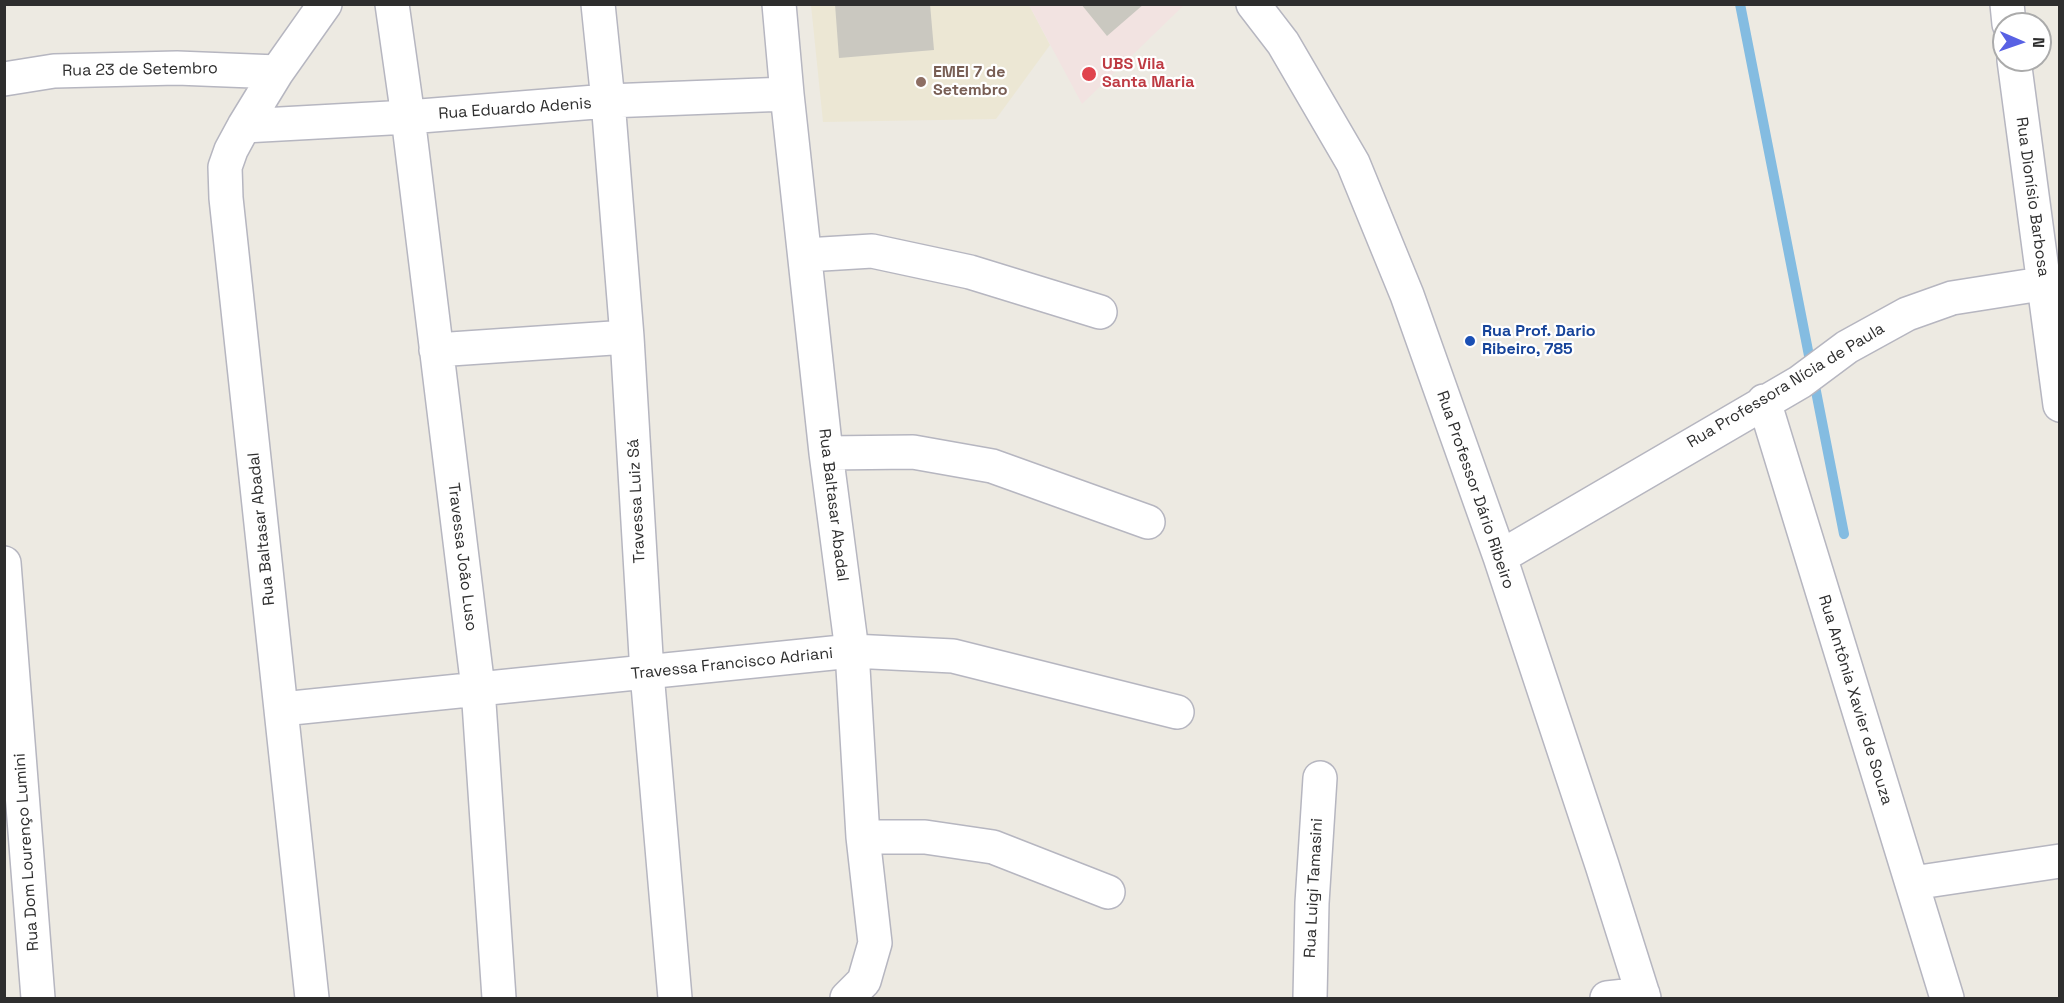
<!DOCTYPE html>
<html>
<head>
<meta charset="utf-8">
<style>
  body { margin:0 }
  #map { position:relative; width:2064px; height:1003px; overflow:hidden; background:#edeae2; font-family:"Space Grotesk",sans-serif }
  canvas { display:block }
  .frame { position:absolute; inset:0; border:6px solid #2e2e2e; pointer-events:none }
  .north { position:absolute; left:1992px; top:12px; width:60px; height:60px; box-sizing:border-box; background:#fff; border:2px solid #ababab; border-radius:50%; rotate:92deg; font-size:16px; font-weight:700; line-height:24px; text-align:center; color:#2e2e2e }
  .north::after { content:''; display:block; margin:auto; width:21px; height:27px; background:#5861e4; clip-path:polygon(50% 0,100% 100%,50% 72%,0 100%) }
</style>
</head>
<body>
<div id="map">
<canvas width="2064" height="1003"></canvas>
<div class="frame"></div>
<div class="north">N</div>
</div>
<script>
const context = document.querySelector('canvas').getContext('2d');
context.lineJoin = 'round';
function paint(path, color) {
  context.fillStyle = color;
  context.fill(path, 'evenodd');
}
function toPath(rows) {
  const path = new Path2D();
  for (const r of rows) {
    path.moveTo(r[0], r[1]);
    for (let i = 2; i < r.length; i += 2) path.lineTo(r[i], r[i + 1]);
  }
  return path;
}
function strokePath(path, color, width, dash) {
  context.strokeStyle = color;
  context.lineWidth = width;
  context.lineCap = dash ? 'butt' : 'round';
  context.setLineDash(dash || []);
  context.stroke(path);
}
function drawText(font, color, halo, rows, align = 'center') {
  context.font = font + ' "Space Grotesk",sans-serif';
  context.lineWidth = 4.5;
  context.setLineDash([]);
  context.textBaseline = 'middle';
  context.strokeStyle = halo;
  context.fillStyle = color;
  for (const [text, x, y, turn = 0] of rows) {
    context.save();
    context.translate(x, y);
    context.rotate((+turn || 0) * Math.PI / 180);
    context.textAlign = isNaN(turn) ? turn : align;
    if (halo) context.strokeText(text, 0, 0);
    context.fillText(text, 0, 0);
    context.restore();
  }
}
paint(toPath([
  [811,5,1029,5,1050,45,996,119,823,122]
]), '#ece7d4');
paint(toPath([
  [1029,5,1184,5,1082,104]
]), '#f2e3e1');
strokePath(toPath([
  [1740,4,1844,534]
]), '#84bce1', 10);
paint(toPath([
  [835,4,930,4,934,50,839,58],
  [1081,4,1144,4,1107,36]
]), '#cac8c0');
const minor = toPath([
  [392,4,408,117,478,688,499,998],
  [598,4,608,101,627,337,647,673,675,998],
  [779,4,787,94,826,453,852,651,863,837,875,943,864,981,847,998],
  [1253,4,1283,43,1353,163,1407,295,1500,557,1602,865,1644,998],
  [2007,4,2009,24],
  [2014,60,2060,405],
  [4,79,54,71,177,68,277,72],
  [244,126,408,117,608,101,787,94],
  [806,255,872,251,970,272,1100,312],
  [436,350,627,337],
  [1764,401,1947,998],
  [826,453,913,452,992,466,1148,522],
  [1500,557,1800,382,1847,347,1907,314,1952,298,2060,281],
  [4,563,38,998],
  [282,709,852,651,953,656,1177,712],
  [863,837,925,837,993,847,1108,892],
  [1913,883,2060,861],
  [312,998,226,198,225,167,231,150,244,126,277,72,325,4],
  [1310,998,1312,903,1320,778],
  [1607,998,1643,994]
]);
strokePath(minor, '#b6b6c0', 36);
strokePath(minor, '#fff', 33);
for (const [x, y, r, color] of [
  [1089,74,8,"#e0444e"],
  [921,82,6,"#8d6e63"],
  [1470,341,6,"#1a4fb4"]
]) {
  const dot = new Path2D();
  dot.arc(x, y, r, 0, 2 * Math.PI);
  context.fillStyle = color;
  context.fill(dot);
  strokePath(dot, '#fff', 2);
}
drawText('bold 16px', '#be3a42', '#fff', [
  ["UBS Vila",1102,65],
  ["Santa Maria",1102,83]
], 'left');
drawText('16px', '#2e2e2e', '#fff', [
  ["Rua 23 de Setembro",140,70,-1],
  ["Rua Eduardo Adenis",515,109,-4],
  ["Rua Dionísio Barbosa",2032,197,82],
  ["Rua Professora Nícia de Paula",1786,386,-31],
  ["Rua Professor Dário Ribeiro",1475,490,71],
  ["Travessa Luiz Sá",637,501,-93],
  ["Rua Baltasar Abadal",833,505,83],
  ["Rua Baltasar Abadal",262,529,-96],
  ["Travessa João Luso",462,557,83],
  ["Travessa Francisco Adriani",732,664,-6],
  ["Rua Antônia Xavier de Souza",1855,700,73],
  ["Rua Dom Lourenço Lumini",27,852,-94],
  ["Rua Luigi Tamasini",1314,888,-87]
]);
drawText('bold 16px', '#785e54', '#fff', [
  ["EMEI 7 de",933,73],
  ["Setembro",933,91]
], 'left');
drawText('bold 16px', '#164399', '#fff', [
  ["Rua Prof. Dario",1482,332],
  ["Ribeiro, 785",1482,350]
], 'left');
</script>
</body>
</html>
